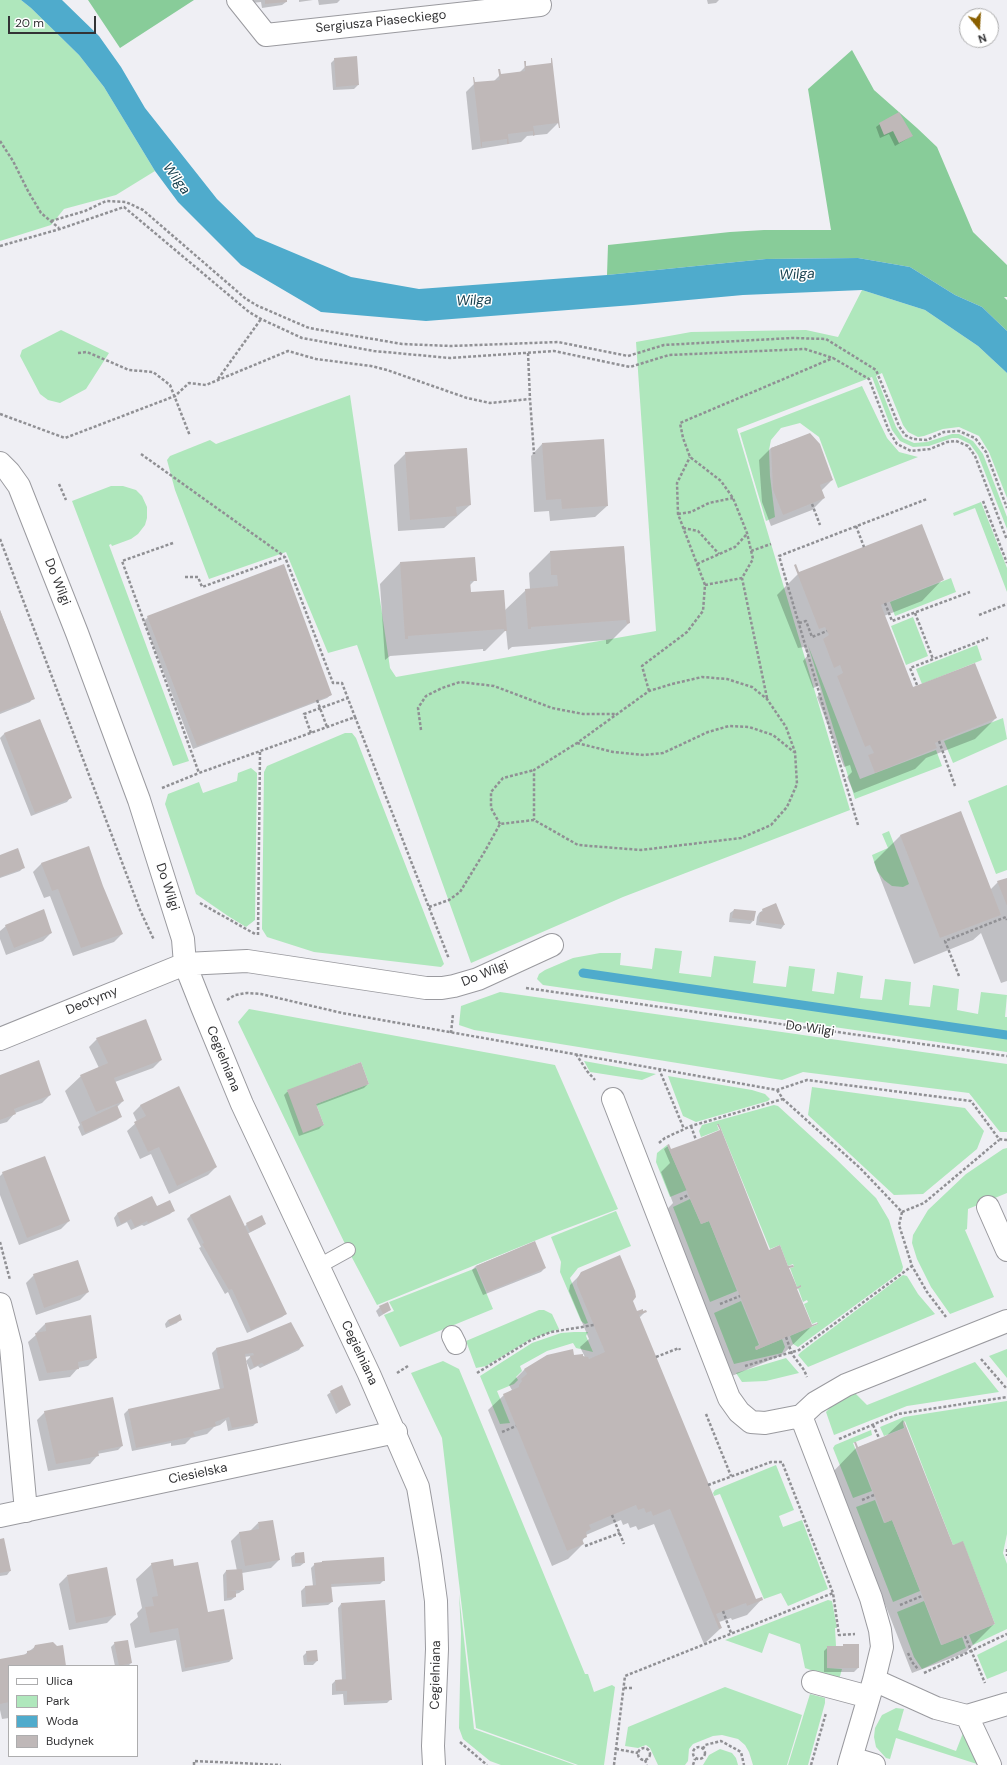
<!DOCTYPE html>
<html>
<head>
<meta charset="utf-8">
<style>
  body { margin:0 }
  #map { position:relative; width:1007px; height:1765px; overflow:hidden; background:#efeff4; font-family:"DM Sans",sans-serif }
  canvas { display:block }
  .legend { position:absolute; left:8px; top:1665px; width:130px; height:92px; box-sizing:border-box; background:#fff; border:1px solid #adadae; margin:0; padding:5px 7px; list-style:none; font-size:12px; color:#333335 }
  .legend li { display:flex; align-items:center; gap:8px; height:20px }
  .legend b { width:20px; border:1px solid #adadae }
  .north { position:absolute; left:959px; top:8px; width:40px; height:40px; box-sizing:border-box; background:#fff; border:1px solid #adadae; border-radius:50%; rotate:162deg; font-size:11px; font-weight:700; line-height:16px; text-align:center; color:#333335 }
  .north::after { content:''; display:block; margin:auto; width:14px; height:18px; background:#895f00; clip-path:polygon(50% 0,100% 100%,50% 72%,0 100%) }
  .scale { position:absolute; left:8px; top:16px; width:88px; height:18px; box-sizing:border-box; border:2px solid #333335; border-top:0; padding-left:5px; font-size:12px; line-height:14px; white-space:nowrap; color:#333335; -webkit-text-stroke:3px #fff; paint-order:stroke }
</style>
</head>
<body>
<div id="map">
<canvas width="1007" height="1765"></canvas>
<ul class="legend">
<li><b style="height:5px;background:#fff"></b>Ulica</li>
<li><b style="height:11px;background:#afe7bc"></b>Park</li>
<li><b style="height:11px;background:#4fabcc"></b>Woda</li>
<li><b style="height:11px;background:#bfb8b8"></b>Budynek</li>
</ul>
<div class="north">N</div>
<div class="scale">20 m</div>
</div>
<script>
const context = document.querySelector('canvas').getContext('2d');
context.lineJoin = 'round';
function paint(path, color) {
  context.fillStyle = color;
  context.fill(path, 'evenodd');
}
function toPath(rows) {
  const path = new Path2D();
  for (const r of rows) {
    if (r.length === 3) {
      path.moveTo(r[0] + r[2], r[1]);
      path.arc(r[0], r[1], r[2], 0, 2 * Math.PI);
      continue;
    }
    path.moveTo(r[0], r[1]);
    for (let i = 2; i < r.length; i += 2) path.lineTo(r[i], r[i + 1]);
  }
  return path;
}
function strokePath(path, color, width, dash) {
  context.strokeStyle = color;
  context.lineWidth = width;
  context.lineCap = dash ? 'butt' : 'round';
  context.setLineDash(dash || []);
  context.stroke(path);
}
function drawText(font, color, halo, rows, align = 'center') {
  context.font = font + ' "DM Sans",sans-serif';
  context.lineWidth = 3;
  context.setLineDash([]);
  context.textBaseline = 'middle';
  context.strokeStyle = halo;
  context.fillStyle = color;
  for (const [text, x, y, turn = 0] of rows) {
    context.save();
    context.translate(x, y);
    context.rotate((+turn || 0) * Math.PI / 180);
    context.textAlign = isNaN(turn) ? turn : align;
    if (halo) context.strokeText(text, 0, 0);
    context.fillText(text, 0, 0);
    context.restore();
  }
}
paint(toPath([
  [0,0,21,0,31,8,79,55,104,87,155,171,116,195,64,209,51,225,0,241],
  [862,290,925,310,978,346,1007,373,1007,498,989,452,979,436,959,427,943,429,924,436,918,437,908,432,903,425,882,373,876,376,896,427,903,438,914,443,927,442,952,434,959,434,973,441,983,454,1007,517,1007,529,978,455,970,444,958,438,952,438,929,446,913,447,900,441,892,430,872,377,737,429,850,810,623,897,471,963,357,645,328,653,286,552,209,579,175,490,167,460,170,456,210,440,216,444,350,395,390,668,396,677,656,631,636,342,691,332,806,330,838,337],
  [61,330,109,353,86,389,60,403,48,400,40,394,20,356,22,350],
  [862,386,887,438,899,452,918,457,838,488,819,437,800,423,781,428,771,440,769,450,770,476,775,517,766,521,740,433],
  [111,486,123,486,136,490,142,496,147,507,147,518,145,525,138,534,131,539,112,546,111,544,109,545,189,761,173,766,72,501],
  [981,502,1007,568,1007,592,975,508,954,516,953,513],
  [951,578,956,592,895,616,890,602],
  [913,617,928,656,906,665,891,626],
  [808,645,860,779,936,750,942,766,855,799],
  [977,645,982,660,922,684,916,669],
  [1003,718,1007,739,953,763,944,741],
  [345,733,352,733,356,738,444,964,441,967,314,952,267,937,262,929,264,772,267,766],
  [251,768,257,773,255,920,246,927,228,916,196,894,165,804,168,794,199,782,203,793,237,781,238,773],
  [1007,785,1007,870,996,874,968,801],
  [889,831,909,884,903,887,892,886,884,880,877,871,872,855,888,848,882,834],
  [655,948,682,951,679,973,711,977,714,956,756,961,753,983,786,987,789,966,815,969,812,991,834,994,837,972,863,976,860,998,882,1000,885,979,911,982,909,1005,930,1007,933,985,959,989,957,1010,978,1014,981,992,1007,995,1005,1017,1007,1017,1007,1052,543,985,537,979,539,974,545,970,573,958,600,953,621,953,620,965,652,969],
  [500,992,1007,1064,1007,1132,1000,1132,969,1093,803,1072,782,1080,474,1030,459,1025,461,1006],
  [249,1009,555,1065,618,1209,549,1235,377,1305,348,1250,238,1022],
  [361,1062,369,1084,316,1104,324,1125,287,1091],
  [584,1061,656,1074,642,1080,590,1072],
  [668,1076,752,1090,765,1094,770,1099,768,1101,696,1122,683,1116],
  [812,1087,965,1108,984,1131,977,1149,923,1194,894,1195,808,1115],
  [774,1105,778,1106,836,1159,876,1198,889,1220,903,1267,902,1271,798,1347,793,1344,790,1336,818,1324,817,1322,812,1324,804,1304,808,1302,807,1300,803,1302,798,1288,801,1287,801,1286,797,1287,790,1268,794,1267,793,1264,788,1266,780,1245,770,1249,719,1124,717,1125,719,1130,701,1137,699,1131,702,1125],
  [667,1145,687,1190,670,1197,656,1162,657,1153],
  [1007,1148,1007,1193,968,1209,967,1229,965,1230,994,1297,950,1314,931,1287,917,1259,912,1243,913,1235,928,1210,966,1174,1003,1149],
  [690,1199,701,1224,709,1221,737,1291,710,1302,673,1207],
  [616,1211,631,1246,578,1268,570,1278,588,1323,585,1324,581,1321,560,1272,561,1262,551,1237],
  [476,1268,493,1309,400,1347,384,1315,394,1311,389,1302],
  [903,1275,907,1276,918,1294,935,1314,808,1367,798,1355,801,1352],
  [741,1301,759,1345,755,1347,756,1350,782,1339,785,1347,782,1353,734,1364,714,1313],
  [539,1310,544,1310,552,1314,559,1329,531,1339,486,1366,476,1368,466,1341],
  [574,1332,588,1332,586,1336,593,1352,576,1348,573,1343,547,1351,520,1366,522,1371,516,1377,518,1380,514,1384,497,1391,510,1423,500,1424,480,1376,532,1343,561,1333],
  [1007,1349,1007,1378,989,1356],
  [786,1358,799,1373,766,1381,742,1382,736,1373],
  [443,1361,459,1369,585,1674,588,1674,594,1692,612,1685,615,1687,604,1765,578,1765,476,1728,442,1438,411,1373],
  [975,1362,999,1392,907,1406,834,1435,826,1412,836,1401,853,1391,867,1405],
  [1007,1401,1007,1534,1003,1553,1007,1564,1007,1629,973,1645,969,1635,995,1624,963,1542,953,1545,905,1421,903,1423,904,1428,884,1436,880,1427,904,1417],
  [871,1430,872,1435,853,1443,872,1491,853,1498,833,1448,835,1445],
  [776,1465,794,1510,779,1516,783,1527,802,1520,828,1589,788,1606,781,1593,764,1599,720,1494,714,1496,713,1493,715,1490],
  [875,1500,884,1523,892,1520,920,1591,893,1602,856,1507],
  [459,1594,474,1729,575,1765,501,1765,490,1761,463,1739,459,1728,461,1633],
  [828,1600,832,1601,837,1628,835,1628,836,1646,827,1646,827,1668,842,1669,839,1680,805,1668,800,1644,769,1633,762,1653,725,1640],
  [924,1601,941,1645,962,1637,966,1648,922,1669,914,1657,897,1612],
  [1007,1640,1007,1671,987,1679,977,1655],
  [725,1687,802,1715,787,1765,753,1765,749,1752,745,1745,738,1739,722,1735,713,1736,693,1744,689,1749,688,1761,685,1765,658,1765,650,1748,646,1745,638,1748,625,1746,628,1727],
  [810,1694,825,1698,825,1703,808,1765,788,1765],
  [896,1708,904,1709,898,1730,956,1751,963,1733,969,1742,977,1764,896,1738,890,1759,886,1758,876,1747,874,1737,875,1728,882,1715],
  [720,1749,732,1753,736,1758,738,1765,703,1765,709,1755]
]), '#afe7bc');
paint(toPath([
  [88,0,194,0,120,48],
  [852,50,874,90,917,128,937,147,973,232,1007,265,1007,297,1004,297,1007,300,1007,331,982,307,955,295,910,267,858,258,766,259,607,275,608,245,730,232,764,230,831,230,808,89]
]), '#8c9');
paint(toPath([
  [21,0,62,0,99,36,121,67,145,108,217,199,256,237,351,277,419,289,607,275,766,259,858,258,910,267,955,295,982,307,1007,331,1007,373,978,346,925,310,862,290,743,295,633,305,426,321,321,312,241,265,178,202,155,171,104,87,79,55,31,8]
]), '#4fabcc');
paint(toPath([
  [252,0,286,0,286,2,282,5,262,8,261,2,252,3],
  [299,0,313,0,299,2],
  [318,0,340,0,337,3,319,5],
  [707,0,719,0,716,3,708,4],
  [335,59,358,85,354,89,333,90,331,63],
  [525,67,559,122,547,134,527,136,521,142,472,150,466,92,474,84,494,81,500,75,519,73],
  [880,124,912,136,895,146,889,134,880,138,876,127],
  [810,434,819,444,832,480,821,491,824,498,812,510,771,526,762,502,759,460,771,448],
  [542,444,607,506,595,517,550,521,549,511,534,512,531,456],
  [406,453,470,505,444,528,398,531,394,465],
  [624,547,629,623,608,644,606,644,606,640,512,647,508,650,506,630,485,651,483,651,483,649,390,656,385,660,380,584,400,563,475,580,469,586,470,593,504,611,526,590,530,589,529,573,550,552],
  [798,574,942,580,922,601,884,616,913,688,996,718,975,739,926,758,915,769,854,793,847,777,852,772,850,765,844,767,817,697,821,693,819,686,813,688,803,661,808,655,804,647,798,648,777,595],
  [0,610,33,698,30,702,0,714],
  [148,617,331,695,327,698,193,749,144,621],
  [40,720,70,798,67,802,31,816,0,738,4,734],
  [960,812,990,890,998,882,1007,879,1007,981,1001,983,981,933,973,940,914,964,874,862,900,836],
  [88,847,102,886,122,934,114,942,73,956,50,896,44,898,33,872,41,864],
  [0,856,24,867,20,871,0,878],
  [776,904,784,925,781,929,756,925,757,917,759,913,763,910],
  [734,910,753,921,750,924,729,922,730,913],
  [6,926,51,933,43,941,6,955,0,939,0,931],
  [97,1039,161,1060,153,1068,115,1082,123,1101,117,1107,121,1116,117,1120,82,1136,78,1127,80,1125,65,1091,81,1076,99,1068,89,1047],
  [0,1076,50,1095,42,1103,15,1113,7,1122,0,1124],
  [368,1084,364,1088,316,1106,323,1125,319,1129,299,1136,284,1095,288,1091],
  [141,1105,216,1167,208,1175,169,1194,151,1154,140,1159,127,1131,137,1122,133,1113],
  [668,1146,812,1326,782,1355,727,1378,658,1219,673,1203,661,1172,670,1163,664,1149],
  [3,1173,69,1221,61,1229,19,1245,0,1195,0,1176],
  [156,1208,174,1210,170,1214,144,1226,142,1225,131,1230,127,1222,117,1227,114,1218,117,1214],
  [191,1215,244,1227,247,1224,265,1224,261,1227,247,1234,286,1314,282,1317,247,1333,228,1292,225,1294,199,1248,201,1247,187,1219],
  [534,1242,545,1268,541,1272,483,1295,472,1270,476,1266],
  [582,1273,631,1301,636,1313,645,1312,639,1318,755,1601,762,1599,747,1615,732,1620,731,1618,719,1622,721,1628,704,1644,654,1524,638,1530,636,1526,630,1528,628,1523,623,1525,621,1520,586,1535,586,1536,582,1541,583,1544,568,1559,552,1566,488,1410,504,1395,512,1390,509,1385,524,1370,547,1356,585,1357,580,1347,589,1339,569,1291,570,1285],
  [34,1275,88,1292,80,1300,36,1315,26,1283],
  [380,1307,390,1310,379,1317,376,1311],
  [90,1317,96,1358,88,1366,78,1368,70,1377,39,1381,28,1342,37,1334,37,1332,45,1324],
  [181,1319,177,1323,166,1328,165,1324,168,1320],
  [250,1340,302,1346,299,1350,260,1368,258,1366,250,1370,246,1361,251,1356,244,1357,257,1422,253,1426,228,1431,226,1420,220,1425,214,1427,207,1434,191,1438,185,1444,171,1446,171,1443,132,1451,124,1414,128,1410,220,1390,212,1353,216,1349],
  [331,1392,350,1405,336,1414,327,1395],
  [45,1412,122,1446,118,1450,97,1454,97,1456,90,1464,48,1471,37,1420],
  [903,1420,952,1546,994,1624,965,1653,912,1673,863,1548,827,1478,856,1448,885,1437],
  [258,1523,279,1560,271,1568,242,1573,243,1590,239,1593,235,1594,235,1597,231,1600,224,1601,223,1575,226,1571,237,1571,231,1541,239,1533,250,1531],
  [0,1540,10,1571,7,1575,0,1576],
  [295,1554,304,1563,300,1566,292,1567,291,1557],
  [152,1564,174,1568,208,1614,232,1659,229,1662,182,1672,176,1640,135,1648,130,1624,138,1617,137,1613,142,1608,136,1579],
  [315,1564,384,1580,380,1584,331,1587,332,1602,328,1605,302,1607,301,1591,305,1587,313,1586,311,1568],
  [67,1576,115,1615,107,1623,69,1630,59,1584],
  [341,1604,391,1699,387,1703,344,1705,343,1694,332,1695,332,1684,335,1681,342,1680,338,1608],
  [115,1643,131,1663,128,1666,115,1666,111,1647],
  [858,1645,858,1668,854,1672,824,1672,824,1651,828,1647],
  [36,1646,65,1666,9,1666,9,1718,2,1719,0,1710,0,1660,24,1655],
  [307,1652,317,1661,313,1665,304,1665,303,1656]
]), '#0003');
strokePath(toPath([
  [583,973,1007,1035]
]), '#4fabcc', 9);
paint(toPath([
  [265,0,287,0,287,2,265,4],
  [357,56,359,85,336,87,334,58],
  [551,58,552,58,560,128,559,128,558,123,533,126,535,135,533,136,533,131,508,134,509,144,507,144,507,139,482,142,482,147,481,147,473,77,474,77,475,82,500,80,498,69,500,69,501,74,525,71,524,61,526,61,526,66,551,63],
  [899,112,913,136,899,143,893,131,884,135,879,123],
  [810,433,820,444,833,480,820,485,825,498,783,515,773,490,771,448],
  [604,439,608,506,562,509,561,499,546,500,542,443],
  [467,448,471,505,456,507,457,516,410,520,405,452],
  [922,524,944,580,881,605,913,687,975,663,997,718,935,743,937,748,875,773,868,755,874,753,870,745,865,747,837,676,843,673,840,665,834,668,823,639,829,635,825,627,819,629,794,565,796,564,799,572],
  [624,546,630,623,627,624,626,620,531,627,531,629,528,629,525,589,558,586,557,575,551,575,550,551],
  [475,557,477,581,470,581,471,592,504,590,507,631,504,631,504,629,408,636,408,639,405,639,400,562],
  [284,564,332,695,197,746,147,616],
  [0,610,35,699,0,712],
  [40,719,72,798,35,813,4,733],
  [961,811,1001,915,940,938,900,835],
  [89,846,103,886,123,934,81,948,58,889,52,891,41,863],
  [18,848,25,868,0,877,0,855],
  [1007,878,1007,906,997,881],
  [776,903,785,925,759,922,760,912,763,912,762,909],
  [44,909,52,933,14,948,5,925],
  [734,909,756,911,754,921,732,918],
  [146,1019,162,1060,114,1078,124,1101,96,1112,80,1075,108,1063,96,1038],
  [39,1060,51,1095,14,1109,16,1114,0,1120,0,1075],
  [361,1062,369,1084,316,1104,324,1125,303,1133,287,1090],
  [179,1086,217,1167,177,1186,159,1147,148,1152,134,1122,146,1116,140,1105],
  [117,1105,122,1117,85,1133,81,1122],
  [717,1124,719,1124,769,1250,780,1245,788,1266,793,1265,794,1267,789,1268,797,1287,801,1285,801,1287,797,1289,812,1325,818,1323,818,1324,756,1350,755,1347,760,1345,709,1221,701,1224,667,1145,669,1144,671,1149,696,1140,720,1130],
  [45,1156,70,1221,27,1238,2,1172],
  [230,1195,287,1314,251,1330,232,1289,229,1290,202,1244,204,1243,190,1215],
  [152,1196,157,1206,170,1200,175,1211,148,1223,147,1221,135,1227,131,1219,121,1224,117,1213],
  [262,1215,266,1224,250,1232,246,1223],
  [535,1241,546,1268,487,1292,476,1266],
  [620,1255,635,1291,636,1297,633,1301,637,1311,643,1309,643,1311,646,1310,647,1312,639,1315,756,1599,762,1597,763,1600,747,1606,746,1603,716,1614,722,1628,719,1629,670,1509,653,1516,651,1511,646,1513,644,1508,638,1510,636,1505,589,1525,591,1529,586,1532,587,1537,582,1539,584,1544,567,1551,503,1394,519,1387,519,1385,522,1381,521,1379,527,1374,524,1369,547,1355,573,1349,574,1355,583,1354,583,1356,588,1357,589,1359,605,1352,577,1285,577,1279,581,1272],
  [78,1260,89,1292,44,1308,33,1274],
  [388,1302,391,1310,383,1314,379,1306],
  [180,1314,182,1320,170,1325,168,1320],
  [91,1315,97,1358,78,1362,79,1369,47,1373,35,1333,46,1331,45,1323],
  [291,1322,304,1346,264,1365,262,1363,254,1367,250,1356,254,1355,253,1353,245,1354,258,1423,232,1428,229,1417,215,1422,216,1426,193,1432,195,1436,136,1448,128,1409,224,1388,216,1348,250,1339],
  [342,1385,351,1405,339,1411,330,1391],
  [113,1397,123,1446,98,1451,99,1456,56,1464,44,1411],
  [904,1421,953,1545,963,1541,995,1624,942,1645,892,1520,885,1523,854,1442,856,1442,858,1447,905,1428,903,1423],
  [273,1520,280,1560,245,1566,239,1532,259,1529,258,1522],
  [4,1538,11,1571,0,1573,0,1539],
  [304,1552,305,1563,295,1563,295,1553],
  [384,1557,385,1581,331,1584,333,1602,306,1604,305,1586,316,1585,314,1563,322,1562,322,1561],
  [173,1559,174,1566,198,1562,208,1612,224,1609,233,1659,185,1668,178,1628,150,1633,145,1607,154,1606,152,1597,158,1596,151,1563],
  [107,1567,116,1615,76,1623,67,1575],
  [242,1569,244,1590,227,1591,226,1570],
  [227,1591,236,1591,236,1597,227,1598],
  [385,1600,392,1700,347,1702,347,1691,336,1691,335,1680,346,1679,341,1603],
  [128,1640,132,1663,119,1666,114,1642],
  [53,1642,57,1646,63,1645,66,1666,9,1666,9,1702,0,1704,0,1659,27,1654,27,1651,33,1650,35,1645],
  [843,1644,859,1644,859,1668,827,1668,827,1646,843,1646],
  [317,1650,318,1661,307,1662,306,1651]
]), '#bfb8b8');
const service = toPath([
  [319,1266,348,1250]
]);
const pedestrian = toPath([
  [452,1336,456,1344]
]);
const minor = toPath([
  [238,0,266,35,540,5],
  [0,463,9,472,19,486,77,633,139,800,183,939,185,964,202,1007,242,1104,369,1374,418,1487,430,1557,436,1601,437,1649,433,1746,434,1765],
  [0,1039,185,964,247,961,426,988,442,988,454,986,478,979,552,945],
  [613,1099,729,1398,739,1412,751,1422,765,1423,801,1416,871,1598,880,1630,882,1647,874,1680,849,1765],
  [988,1207,1007,1250],
  [0,1304,11,1347,26,1511],
  [801,1416,815,1403,846,1385,1007,1321],
  [0,1516,396,1432],
  [874,1680,936,1708,967,1716,990,1765],
  [813,1682,869,1697],
  [967,1716,1007,1704],
  [851,1758,874,1765]
]);
strokePath(service, '#9a9a9f', 16);
strokePath(pedestrian, '#9a9a9f', 22);
strokePath(minor, '#9a9a9f', 24);
strokePath(toPath([
  [0,141,13,161,28,191,41,213,59,228],
  [51,221,85,211,106,201,126,202,143,210,246,299,258,306,309,328,402,344,451,346,558,342,628,356,664,345,792,338,826,339,876,370,899,426,905,435,913,439,927,440,944,432,959,431,975,438,986,452,1007,508],
  [0,246,60,229,124,207,249,312,261,319,302,338,374,351,450,358,554,351,630,367,669,355,805,349,833,358,869,379,889,431,897,444,911,451,930,449,947,442,956,441,968,446,975,456,1007,540],
  [78,353,87,352,129,370,153,372,170,385,190,436],
  [528,353,530,399],
  [218,379,261,319],
  [0,414,65,438,175,396,189,383,206,385,288,351,316,359,371,366,387,370,467,398,490,403,530,399,534,454],
  [141,454,284,556],
  [59,484,66,500],
  [983,501,1007,563],
  [812,504,820,525],
  [678,514,691,512,709,503,733,498],
  [856,526,864,547],
  [683,528,698,531,719,554],
  [0,539,140,910,154,940],
  [173,543,122,561,199,773,355,717,449,959],
  [751,551,771,544],
  [697,564,735,547,747,534],
  [185,577,198,577,202,587,285,557,333,683,342,683,355,717],
  [705,585,742,578],
  [885,603,892,621,970,592],
  [915,613,933,659],
  [979,615,1007,604],
  [799,623,806,621,812,637,827,631],
  [917,685,910,668,988,638],
  [649,691,642,666,687,632,703,611,705,585,678,514,677,483,690,457],
  [767,698,742,578,753,559,747,533,733,498,721,481,690,457,683,438,680,423,833,358],
  [317,700,327,727],
  [421,730,418,708,426,696,442,688,460,682,494,686,552,708,583,714,618,714],
  [311,733,304,714,348,698],
  [939,741,955,786],
  [577,743,613,752,644,755,663,753,708,732,729,726,749,727,773,735,794,752],
  [162,788,199,773],
  [500,824,491,808,491,792,503,778,534,770],
  [858,825,779,556,927,499],
  [200,903,255,934],
  [429,907,449,900,460,892,485,851,500,824,534,820,578,845,641,850,741,838,771,825,787,807,797,784,795,752,786,727,767,699,752,687,727,679,702,677,672,684,649,691,577,743,534,770,534,820],
  [258,935,260,752],
  [959,976,945,941,1006,917,1007,920],
  [526,988,1007,1056],
  [227,1000,235,995,247,993,261,994,342,1013,777,1090,807,1080,971,1101,999,1139,1007,1140],
  [451,1033,453,1014],
  [576,1054,587,1071,595,1080],
  [659,1069,684,1129],
  [777,1090,783,1099,860,1168,902,1212,924,1203,999,1140],
  [691,1126,696,1140],
  [659,1143,665,1138,691,1126,783,1099],
  [680,1199,689,1195],
  [902,1212,899,1225,912,1266,927,1292,946,1317],
  [0,1242,10,1280],
  [720,1304,740,1296],
  [786,1337,792,1354,804,1370,807,1377],
  [656,1357,679,1348,680,1350],
  [981,1359,1007,1389],
  [745,1366,799,1350,912,1266],
  [397,1373,408,1366],
  [477,1373,531,1340,551,1332,594,1325],
  [706,1414,731,1476],
  [873,1425,879,1438],
  [502,1432,516,1426],
  [839,1439,898,1414,1007,1397],
  [708,1485,771,1462,782,1462,833,1593,839,1635,855,1634],
  [862,1500,874,1495],
  [612,1515,624,1544],
  [585,1546,620,1533],
  [1007,1549,1007,1556],
  [900,1605,922,1596],
  [723,1611,731,1633],
  [965,1636,985,1683],
  [908,1653,912,1662,918,1669],
  [924,1673,1007,1634],
  [624,1688,633,1688],
  [460,1742,487,1765],
  [699,1753,6],
  [644,1754,6],
  [616,1749,638,1753],
  [703,1749,705,1745,721,1741,741,1752,744,1765],
  [645,1760,647,1765],
  [194,1765,194,1761,281,1765],
  [614,1765,625,1676,833,1593],
  [693,1765,695,1759],
  [811,1765,826,1713]
]), '#909094', 2.5, [3, 2]);
strokePath(service, '#fff', 14);
strokePath(pedestrian, '#fff', 20);
strokePath(minor, '#fff', 22);
drawText('13px', '#333335', '#fff', [
  ["Sergiusza Piaseckiego",381,22,-6],
  ["Do Wilgi",57,582,68],
  ["Do Wilgi",167,887,72],
  ["Do Wilgi",485,974,-22],
  ["Deotymy",92,1001,-22],
  ["Do Wilgi",810,1029,8],
  ["Cegielniana",223,1059,68],
  ["Cegielniana",359,1353,65],
  ["Ciesielska",198,1474,-12],
  ["Cegielniana",436,1675,-89]
]);
drawText('italic 14px', '#194250', '#fff', [
  ["Wilga",176,179,53],
  ["Wilga",797,275,-3],
  ["Wilga",474,301,-3]
]);
</script>
</body>
</html>
